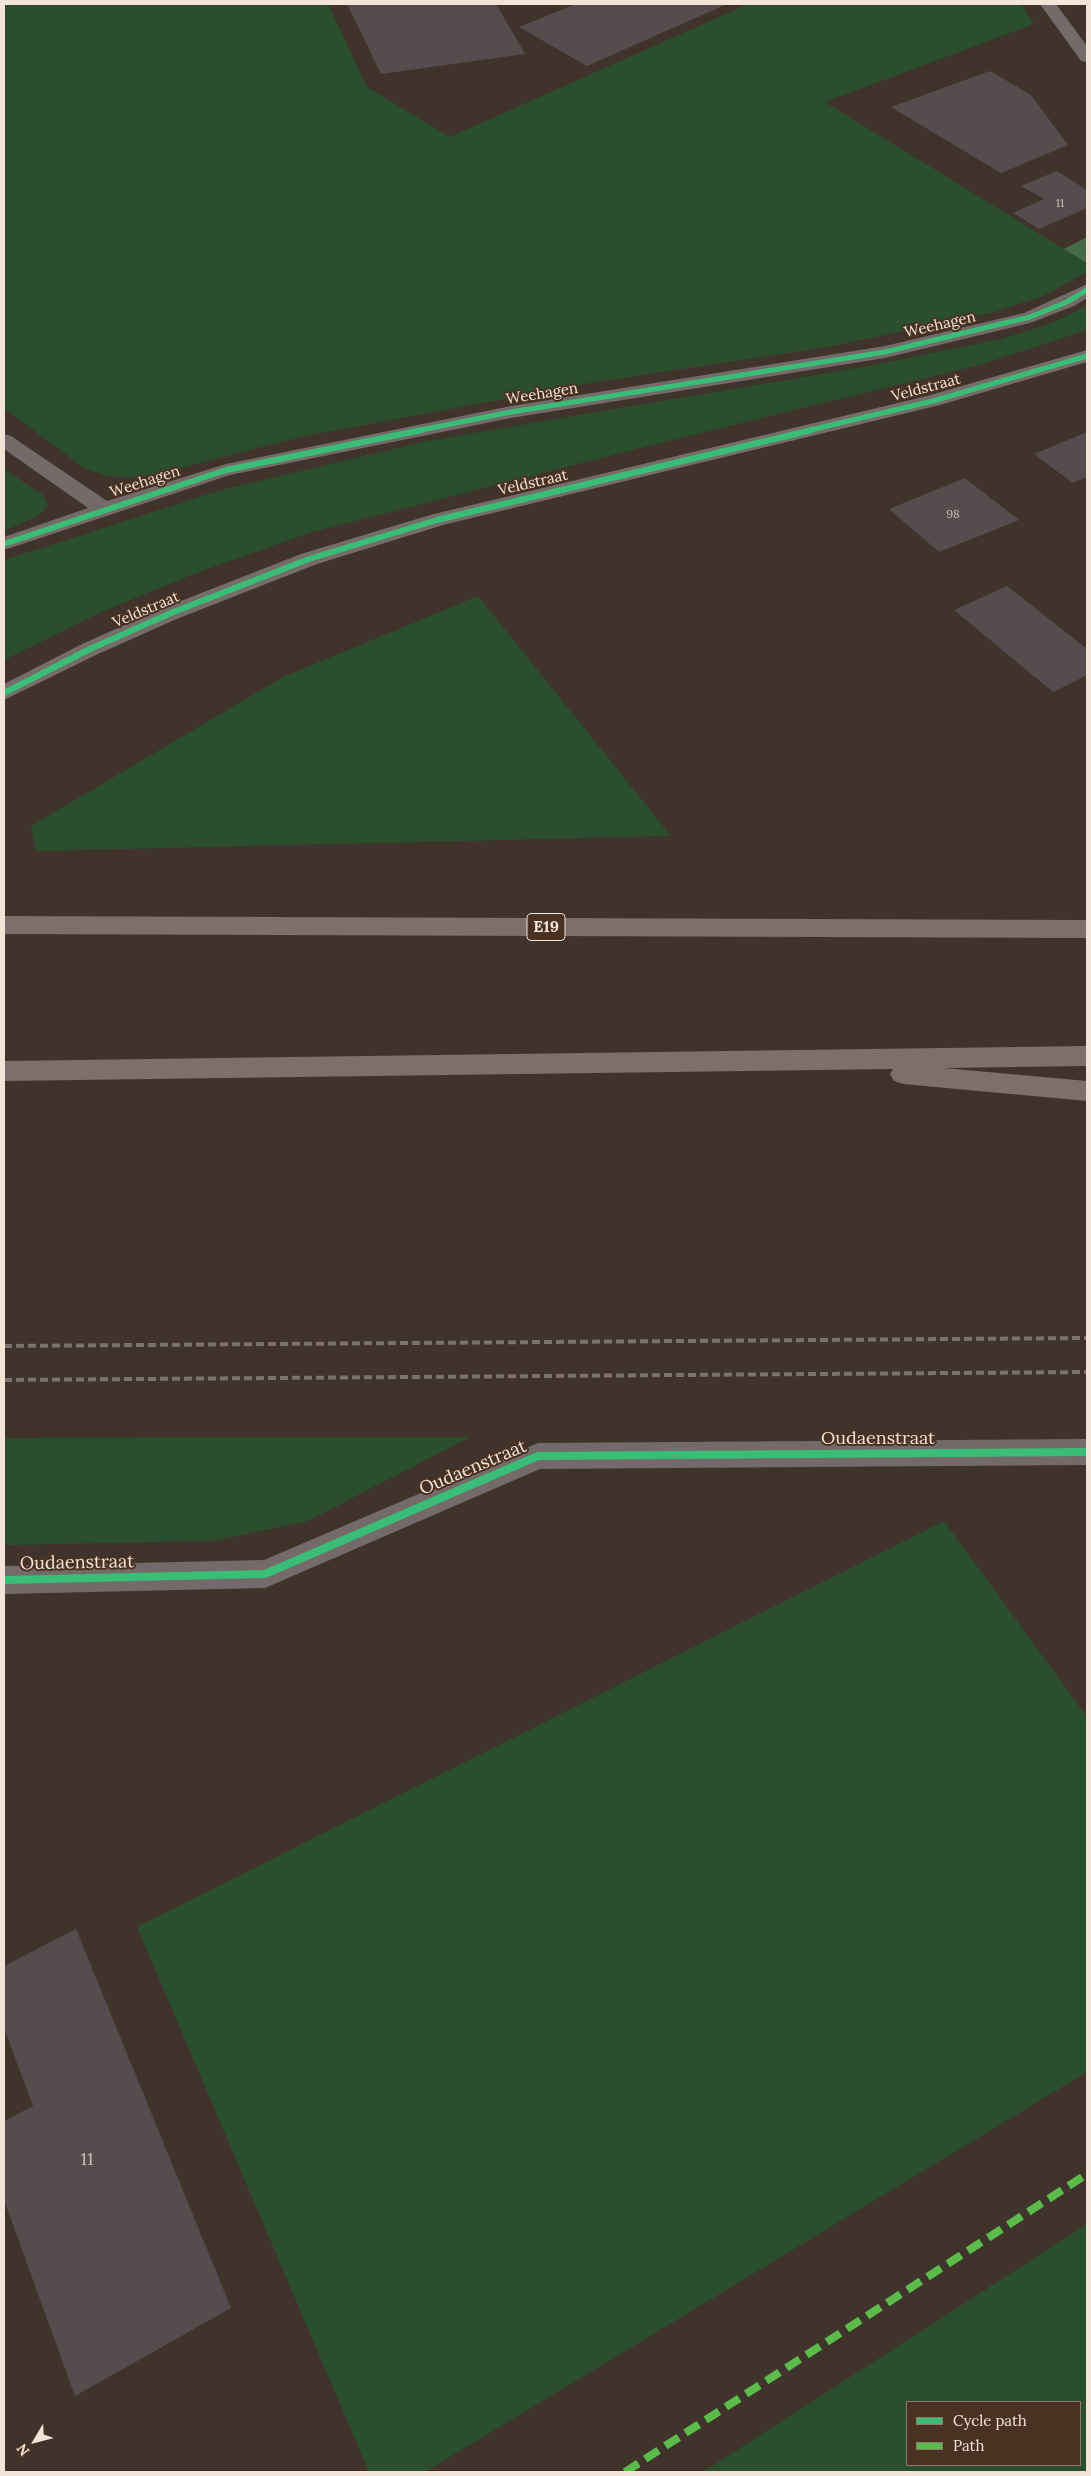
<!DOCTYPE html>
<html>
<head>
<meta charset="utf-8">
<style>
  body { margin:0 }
  #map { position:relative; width:1091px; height:2476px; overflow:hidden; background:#40332b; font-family:Lora,serif }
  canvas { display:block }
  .frame { position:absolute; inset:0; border:5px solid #f3e4da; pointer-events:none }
  .legend { position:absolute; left:906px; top:2401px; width:175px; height:65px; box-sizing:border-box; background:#493222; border:1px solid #8d796c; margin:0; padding:6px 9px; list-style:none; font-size:15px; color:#f3e4da }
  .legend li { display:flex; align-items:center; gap:10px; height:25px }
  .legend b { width:25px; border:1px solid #8d796c }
  .north { position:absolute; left:10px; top:2416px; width:50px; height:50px; -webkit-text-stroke:4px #493222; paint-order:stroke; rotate:233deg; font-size:14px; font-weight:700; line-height:20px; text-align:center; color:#f3e4da }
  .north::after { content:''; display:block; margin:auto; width:18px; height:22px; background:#f3e4da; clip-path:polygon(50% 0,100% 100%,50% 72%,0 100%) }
</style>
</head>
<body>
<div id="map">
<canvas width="1091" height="2476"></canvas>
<div class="frame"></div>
<ul class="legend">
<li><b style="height:6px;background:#3abd76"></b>Cycle path</li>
<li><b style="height:6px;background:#5cbc4b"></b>Path</li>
</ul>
<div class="north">N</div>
</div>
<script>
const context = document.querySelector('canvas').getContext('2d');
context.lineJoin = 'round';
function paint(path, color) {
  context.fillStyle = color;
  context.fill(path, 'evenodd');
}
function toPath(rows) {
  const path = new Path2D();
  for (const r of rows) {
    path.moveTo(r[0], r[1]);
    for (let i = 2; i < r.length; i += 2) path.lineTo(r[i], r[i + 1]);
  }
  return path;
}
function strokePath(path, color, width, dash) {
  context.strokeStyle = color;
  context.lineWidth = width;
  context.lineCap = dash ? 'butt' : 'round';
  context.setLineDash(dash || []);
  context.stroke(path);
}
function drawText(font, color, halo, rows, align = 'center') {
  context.font = font + ' Lora,serif';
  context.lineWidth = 4;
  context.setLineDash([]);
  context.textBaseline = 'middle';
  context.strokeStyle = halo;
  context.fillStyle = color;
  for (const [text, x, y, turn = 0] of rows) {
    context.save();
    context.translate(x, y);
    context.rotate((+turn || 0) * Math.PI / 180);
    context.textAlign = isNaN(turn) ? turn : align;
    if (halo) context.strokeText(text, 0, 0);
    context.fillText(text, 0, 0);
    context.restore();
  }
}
paint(toPath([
  [4,4,328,4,367,87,450,137,748,4,1021,4,1034,24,825,102,1087,263,1087,272,1043,296,991,313,828,347,590,383,305,436,169,471,132,478,106,476,84,468,4,408],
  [1087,306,1087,330,979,365,652,445,312,532,196,573,99,613,4,660,4,560,221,490,427,441,874,365,1001,339,1047,325],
  [4,469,43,495,48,506,38,516,4,531],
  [478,596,671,836,36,851,31,826,283,677],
  [470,1437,308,1521,213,1541,4,1545,4,1438],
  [944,1521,1087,1717,1087,2072,425,2472,369,2472,137,1927],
  [1087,2224,1087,2472,703,2472],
  [1080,2402,1080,2465,907,2465,907,2402]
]), '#2b4f2e');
paint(toPath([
  [1087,237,1087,263,1064,249]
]), '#476b48');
paint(toPath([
  [347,4,496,4,525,54,381,74],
  [576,4,727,4,587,66,519,27],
  [990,71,1031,95,1068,145,1001,173,891,107],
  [1057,171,1087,190,1087,208,1039,229,1013,213,1044,199,1021,186],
  [1087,432,1087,477,1073,483,1034,454],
  [965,478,1019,520,939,552,889,509],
  [1007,586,1087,649,1087,675,1053,692,954,610],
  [76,1929,231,2308,75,2396,4,2200,4,2121,33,2106,4,2028,4,1966]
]), '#564c4e');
paint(toPath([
  [1040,4,1056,4,1087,46,1087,62,1081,61,1040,4],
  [1087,284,1087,298,1074,306,1030,323,885,358,511,418,230,475,4,550,4,537,88,508,4,449,4,434,11,436,107,501,226,464,511,406,885,346,1024,313,1087,284],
  [1087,1439,1087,1465,540,1469,265,1588,4,1594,4,1566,264,1560,538,1443,1087,1439]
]), '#736a69');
paint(toPath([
  [1087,350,1087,362,940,405,443,525,317,564,179,618,98,654,4,700,4,684,82,644,163,608,301,554,430,515,927,396,1087,350]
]), '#766c6a');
paint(toPath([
  [4,916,1087,920,1087,938,4,934,4,916],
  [1087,1046,1087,1066,944,1068,1087,1081,1087,1101,903,1084,894,1081,890,1074,893,1069,4,1081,4,1061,1087,1046]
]), '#7c6f6c');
strokePath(toPath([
  [4,1346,1087,1338],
  [4,1380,1087,1372]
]), '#7a726f', 4, [8, 4]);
strokePath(toPath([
  [625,2472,1087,2174]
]), '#5cbc4b', 8, [16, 8]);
strokePath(toPath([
  [416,431,511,412,885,352,1030,317,1067,302,1087,290],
  [806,431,933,401,1087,356]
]), '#3abd76', 5);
strokePath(toPath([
  [4,544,226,470,422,430],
  [4,693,90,649,171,613,309,559,437,520,812,430]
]), '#3abd76', 6);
strokePath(toPath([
  [4,1580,265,1574,538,1456,1087,1452]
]), '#3abd76', 8);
drawText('12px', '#ccbeb7', null, [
  ["11",1060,204],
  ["98",953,515]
]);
drawText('15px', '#f3e4da', '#493222', [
  ["Weehagen",940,325,-13],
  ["Veldstraat",926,388,-15],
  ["Weehagen",542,394,-9],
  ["Weehagen",145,482,-18],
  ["Veldstraat",533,483,-13],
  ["Veldstraat",146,610,-23]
]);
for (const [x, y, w] of [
  [546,927,38]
]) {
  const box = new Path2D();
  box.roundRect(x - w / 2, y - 13.5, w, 27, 4);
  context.fillStyle = '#493222';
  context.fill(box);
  strokePath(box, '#f3e4da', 1);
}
drawText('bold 16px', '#f3e4da', null, [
  ["E19",546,927]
]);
drawText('18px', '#f3e4da', '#493222', [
  ["Oudaenstraat",878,1439],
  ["Oudaenstraat",473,1468,-23],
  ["Oudaenstraat",77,1563,-1]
]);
drawText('18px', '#ccbeb7', null, [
  ["11",87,2160]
]);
</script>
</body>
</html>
